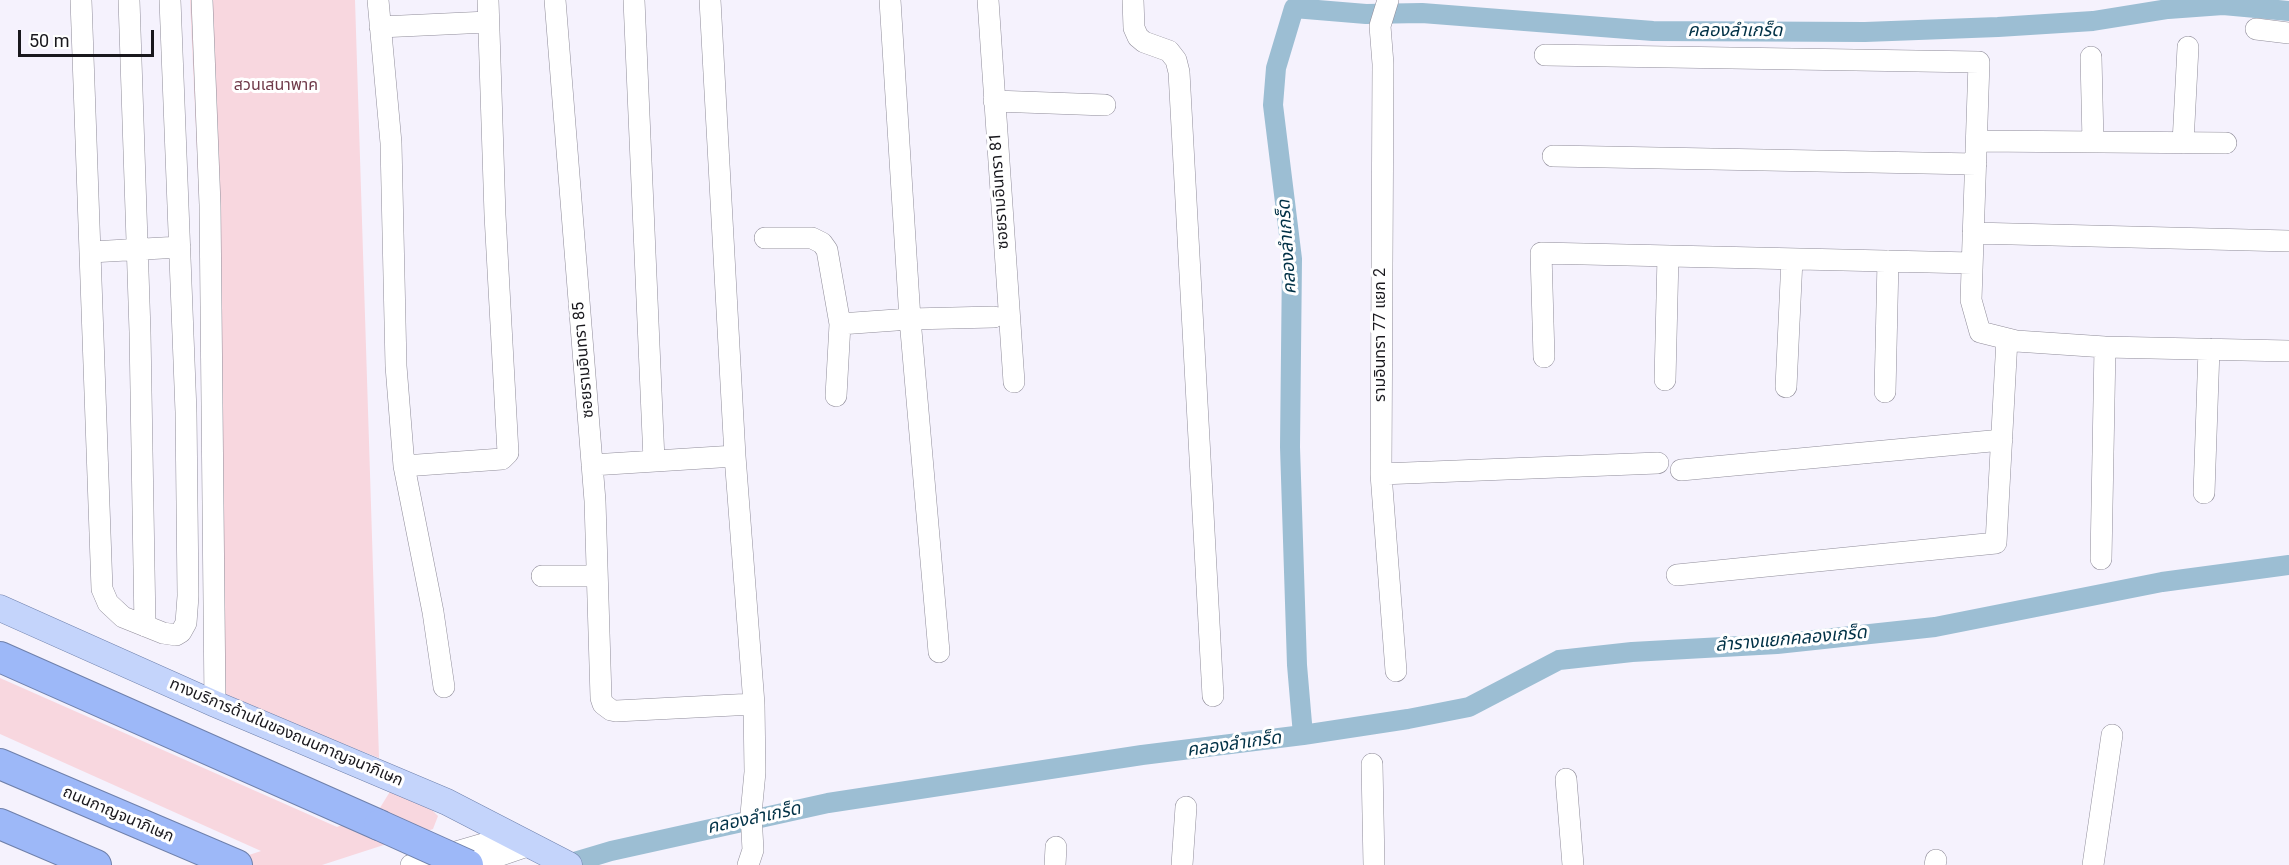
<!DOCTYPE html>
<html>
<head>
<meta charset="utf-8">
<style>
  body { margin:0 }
  #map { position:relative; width:2289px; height:865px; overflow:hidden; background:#f5f2fd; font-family:Roboto,sans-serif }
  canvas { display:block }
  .scale { position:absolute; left:18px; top:30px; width:136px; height:27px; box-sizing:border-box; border:3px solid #19181d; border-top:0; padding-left:8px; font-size:18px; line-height:21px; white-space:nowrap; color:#19181d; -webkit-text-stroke:4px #fff; paint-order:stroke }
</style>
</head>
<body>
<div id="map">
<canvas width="2289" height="865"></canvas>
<div class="scale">50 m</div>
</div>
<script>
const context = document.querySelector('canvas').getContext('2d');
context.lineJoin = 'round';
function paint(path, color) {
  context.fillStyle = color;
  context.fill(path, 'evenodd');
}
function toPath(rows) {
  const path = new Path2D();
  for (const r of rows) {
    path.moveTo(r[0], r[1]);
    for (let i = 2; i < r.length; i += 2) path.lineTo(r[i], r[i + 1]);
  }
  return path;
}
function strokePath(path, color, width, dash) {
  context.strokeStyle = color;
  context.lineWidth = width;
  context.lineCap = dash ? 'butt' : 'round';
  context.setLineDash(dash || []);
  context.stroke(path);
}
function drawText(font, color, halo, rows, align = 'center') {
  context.font = font + ' Roboto,"Noto Sans Thai",sans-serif';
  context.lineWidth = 6;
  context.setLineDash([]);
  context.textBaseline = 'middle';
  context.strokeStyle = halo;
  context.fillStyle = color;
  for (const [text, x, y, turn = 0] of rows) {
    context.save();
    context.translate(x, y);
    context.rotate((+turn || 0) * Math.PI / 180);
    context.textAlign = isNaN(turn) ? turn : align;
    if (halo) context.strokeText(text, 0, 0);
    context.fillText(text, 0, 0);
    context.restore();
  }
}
paint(toPath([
  [190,0,355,0,379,758,222,697],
  [0,678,337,827,378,811,391,790,430,808,438,816,433,829,322,865,219,865,261,851,0,734]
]), '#f8d7df');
strokePath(toPath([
  [1303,735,1408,719,1469,707,1559,660,1632,652,1777,644,1935,627,2162,582,2289,565],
  [564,865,611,851,828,803,1142,755,1303,735,1297,665,1290,447,1292,259,1273,105,1276,68,1294,8,1366,14,1422,13,1653,31,1865,32,1998,27,2093,21,2168,9,2223,5,2289,11]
]), '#9cbed3', 20);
const minor = toPath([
  [81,0,102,589,108,603,123,617,163,633,176,635,181,632,186,623,188,596,186,412,170,0],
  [129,0,140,332,145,626],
  [202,0,210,205,215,704],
  [378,0,391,143,396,366,404,466,433,612,444,687],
  [555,0,595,501,601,698,603,704,611,710,616,711,754,704],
  [634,0,654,460],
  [710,0,735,456,754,704,755,772,751,814,753,850,748,865],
  [890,0,910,319,939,652],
  [988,0,1014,382],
  [1133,0,1134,28,1138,37,1144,42,1169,51,1176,60,1179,72,1213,696],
  [1388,0,1380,26,1383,64,1381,474,1396,671],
  [380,27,488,22],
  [2256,29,2289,33],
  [1545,55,1979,62,1971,300,1980,332,2016,341,2105,347,2289,351],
  [2091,57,2093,142],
  [994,101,1105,105],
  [1977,141,2226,143],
  [2183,143,2188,47],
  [1553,156,1976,164],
  [1973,233,2289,241],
  [765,238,812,238,822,243,827,250,840,324,836,396],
  [91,252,180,247],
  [840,324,910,319,994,317],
  [1544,357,1541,253,1972,263],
  [1665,380,1668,256],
  [1786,387,1792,259],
  [1885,392,1888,261],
  [592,465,735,456],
  [404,466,502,459,508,453,495,215,488,0],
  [1681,470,2002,440],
  [1381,474,1658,463],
  [2204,493,2209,349],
  [2101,559,2105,347],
  [1677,575,1996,543,2007,339],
  [542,576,597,576],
  [1372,764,1374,865],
  [1566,779,1573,865],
  [411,865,514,835],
  [472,865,530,845],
  [1055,865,1056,847],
  [1182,865,1186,807],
  [1935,865,1936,860],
  [2093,865,2112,735]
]);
const major = toPath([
  [0,608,215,704,447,802,569,865]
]);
const highway = toPath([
  [0,657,379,825],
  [0,764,237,865],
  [0,824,96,865]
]);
strokePath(minor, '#908d9a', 22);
strokePath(major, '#6f80ab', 27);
strokePath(highway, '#6f80ab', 32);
strokePath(minor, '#fff', 21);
strokePath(major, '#c4d4fb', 26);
strokePath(highway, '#9db8f8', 30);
const highwayBridge = toPath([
  [379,825,468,865]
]);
strokePath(highwayBridge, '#6f80ab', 32, []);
strokePath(highwayBridge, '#9db8f8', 30);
drawText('16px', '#6f3a49', '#fff', [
  ["สวนเสนาพาค",276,86]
]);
drawText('16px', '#19181d', '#fff', [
  ["ซอยรามอินทรา 81",1000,191,-94],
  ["รามอินทรา 77 แยก 2",1381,335,-90],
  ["ซอยรามอินทรา 85",584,360,-95],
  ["ทางบริการด้านในของถนนกาญจนาภิเษก",286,733,23],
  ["ถนนกาญจนาภิเษก",118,815,23]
]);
drawText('italic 18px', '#003146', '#fff', [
  ["คลองลำเกร็ด",1735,31],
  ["คลองลำเกร็ด",1288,247,-94],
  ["ลำรางแยกคลองเกร็ด",1791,640,-5],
  ["คลองลำเกร็ด",1234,745,-8],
  ["คลองลำเกร็ด",754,819,-12]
]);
</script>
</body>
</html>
